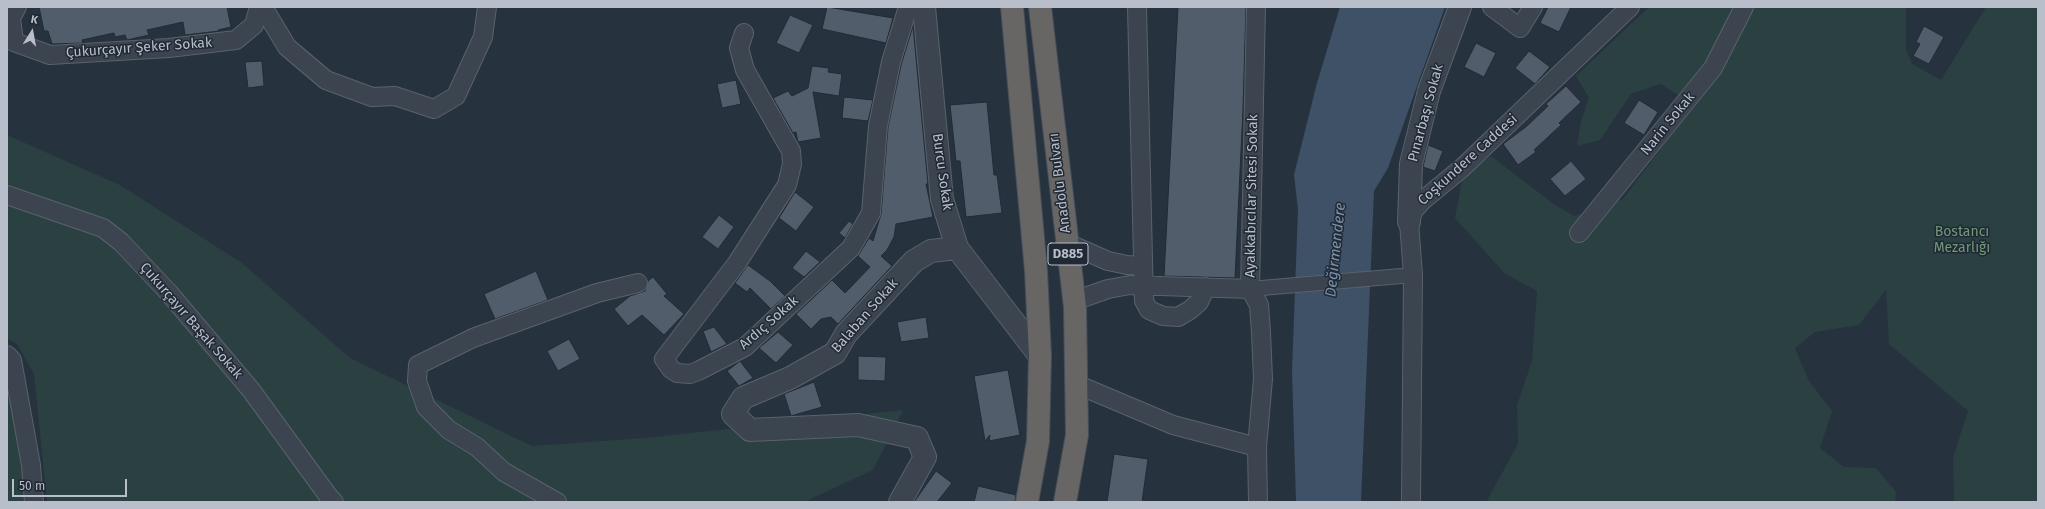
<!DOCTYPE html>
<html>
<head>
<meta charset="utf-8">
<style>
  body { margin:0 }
  #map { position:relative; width:2045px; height:509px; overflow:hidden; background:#27323f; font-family:"Fira Sans",sans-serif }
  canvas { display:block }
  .frame { position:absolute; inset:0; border:8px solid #b8bfca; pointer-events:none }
  .north { position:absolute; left:12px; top:12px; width:40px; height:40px; -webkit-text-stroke:3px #202934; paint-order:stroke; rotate:11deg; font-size:11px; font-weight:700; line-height:16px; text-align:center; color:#b8bfca }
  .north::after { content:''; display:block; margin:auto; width:14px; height:18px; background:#b8bfca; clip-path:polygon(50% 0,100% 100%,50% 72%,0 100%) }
  .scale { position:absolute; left:12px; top:479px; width:115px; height:18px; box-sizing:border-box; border:2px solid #b8bfca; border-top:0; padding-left:5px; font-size:12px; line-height:14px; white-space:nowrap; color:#b8bfca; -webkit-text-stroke:3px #202934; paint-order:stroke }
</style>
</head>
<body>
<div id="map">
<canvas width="2045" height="509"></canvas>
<div class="frame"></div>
<div class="north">K</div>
<div class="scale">50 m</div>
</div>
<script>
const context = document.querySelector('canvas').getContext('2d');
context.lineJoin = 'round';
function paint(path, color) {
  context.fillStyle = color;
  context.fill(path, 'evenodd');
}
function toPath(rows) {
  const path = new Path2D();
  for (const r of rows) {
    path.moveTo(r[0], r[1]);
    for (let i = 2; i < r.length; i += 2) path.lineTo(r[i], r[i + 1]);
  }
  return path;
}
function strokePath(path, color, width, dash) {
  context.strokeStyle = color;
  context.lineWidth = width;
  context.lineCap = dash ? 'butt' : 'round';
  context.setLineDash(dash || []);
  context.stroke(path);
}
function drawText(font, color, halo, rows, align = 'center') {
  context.font = font + ' "Fira Sans",sans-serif';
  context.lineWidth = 3;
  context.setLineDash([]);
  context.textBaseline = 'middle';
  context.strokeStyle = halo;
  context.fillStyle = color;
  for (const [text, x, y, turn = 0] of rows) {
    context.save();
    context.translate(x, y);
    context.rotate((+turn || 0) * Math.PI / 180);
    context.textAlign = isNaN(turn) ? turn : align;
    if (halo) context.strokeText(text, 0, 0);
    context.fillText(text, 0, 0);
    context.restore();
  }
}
paint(toPath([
  [1649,7,1906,7,1906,49,1912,64,1941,80,1986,7,2038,7,2038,502,1954,502,1953,458,1968,411,1889,344,1886,290,1859,325,1815,332,1795,348,1809,381,1832,411,1820,448,1844,467,1876,468,1896,492,1895,502,1486,502,1518,444,1517,405,1532,361,1537,291,1504,273,1455,218,1464,169,1491,156,1555,205,1574,216,1623,199,1694,105,1660,84,1631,94,1600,140,1577,146,1581,121,1589,98,1576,76],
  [7,135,120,185,242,263,350,358,532,446,645,438,903,410,873,470,804,502,47,502,34,374,17,344,7,338],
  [7,364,26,470,27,502,7,502]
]), '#2a4041');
paint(toPath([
  [1340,7,1445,7,1388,168,1374,191,1361,502,1296,502,1292,371,1298,209,1294,175,1317,83]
]), '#3f5167');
const building = toPath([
  [39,7,227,7,231,27,218,30,219,31,185,35,183,22,147,30,149,35,127,40,125,35,115,37,114,33,82,40,83,43,52,44,48,31,44,31,39,7],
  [827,7,893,18,886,43,822,29,827,7],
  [1178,7,1246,7,1243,109,1235,278,1164,276,1178,7],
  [1548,7,1571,7,1559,32,1540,23,1548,7],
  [790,15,813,25,799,53,776,43,790,15],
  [913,26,928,184,926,184,933,217,896,224,894,237,887,250,881,256,892,266,838,324,831,317,821,319,811,329,796,314,832,280,845,293,870,267,858,256,869,238,873,241,881,214,888,127,901,65,913,26],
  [1924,26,1944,37,1929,64,1913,56,1920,44,1916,42,1924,26],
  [1476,43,1496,53,1484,77,1464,67,1476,43],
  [1529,51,1550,67,1535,84,1515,68,1529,51],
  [262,61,264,86,248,88,245,62,262,61],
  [812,66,829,68,828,72,842,74,839,96,813,92,821,138,798,142,796,132,793,133,773,98,788,91,792,96,808,88,812,66],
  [736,80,741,104,722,108,717,84,736,80],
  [1566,86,1581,102,1559,123,1561,125,1534,150,1536,152,1518,165,1503,144,1527,126,1548,106,1546,104,1566,86],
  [844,97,873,100,868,121,842,118,844,97],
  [1639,100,1658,112,1644,135,1624,123,1639,100],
  [987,102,994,175,997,175,1002,213,966,217,960,161,956,161,950,105,987,102],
  [1428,145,1443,151,1435,171,1423,167,1428,145],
  [1571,161,1586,179,1565,196,1550,179,1571,161],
  [795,192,814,207,796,231,779,218,795,192],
  [719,215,734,227,718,249,702,237,719,215],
  [849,221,853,224,845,238,839,233,849,221],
  [806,251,820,262,804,277,792,268,806,251],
  [748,265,770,281,785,296,771,309,750,288,747,292,735,283,748,265],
  [536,271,548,300,495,319,484,294,536,271],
  [653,277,667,294,664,296,684,314,664,335,642,315,628,326,614,309,630,296,645,291,648,281,653,277],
  [926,317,929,338,901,342,897,322,926,317],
  [714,327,727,344,711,352,703,331,714,327],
  [778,332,793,345,776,363,759,348,778,332],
  [569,339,580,359,558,371,547,351,569,339],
  [858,356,886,357,885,381,858,380,858,356],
  [740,361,753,378,739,386,727,371,740,361],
  [1008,370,1020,435,989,441,990,435,985,441,974,376,1008,370],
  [814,382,822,407,791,416,784,394,814,382],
  [1114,454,1148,459,1142,502,1107,502,1114,454],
  [936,471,952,483,937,502,914,502,936,471],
  [978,486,1016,495,1015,502,974,502,978,486]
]);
paint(building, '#515d6a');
strokePath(building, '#222b36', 1);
const pedestrian = toPath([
  [1250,289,1413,275]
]);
const minor = toPath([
  [17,7,11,18,14,42,50,55,169,48,236,40,254,25,259,7],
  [263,7,287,47,326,80,372,97,395,96,434,109,456,96,483,37,487,7],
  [1137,7,1144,301,1149,310,1163,316,1178,317,1190,310,1199,302,1206,287],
  [1256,7,1250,289,1259,305,1261,332,1263,379,1257,447,1258,502],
  [1492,7,1520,28,1533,7],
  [744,33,739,48,745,70,791,151,792,164,787,185,737,263,664,359,671,369,677,373,690,374,698,371,745,347,851,248,871,213,878,126,891,62,908,7],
  [7,195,103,228,121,242,169,293,251,390,329,497,334,502],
  [1579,233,1713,68,1744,7],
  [1067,243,1108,261,1127,265,1143,266],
  [1074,301,1108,289,1130,285,1250,289],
  [7,355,12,360,31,465,34,502],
  [1076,384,1173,425,1257,447],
  [557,502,504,472,477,447,449,430,426,407,417,381,418,365,473,338,597,293,638,283],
  [1411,502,1413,275,1409,222,1414,210,1422,201,1462,168,1630,7]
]);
const tertiary = toPath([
  [924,7,942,199,957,248,1040,356],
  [1409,222,1411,164,1429,91,1460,7],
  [900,502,925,457,917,438,858,425,750,430,733,414,743,398,790,378,835,353,846,334,914,261,931,251,957,248]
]);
const trunk = toPath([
  [1012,7,1036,271,1040,356,1038,441,1027,502],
  [1040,7,1075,307,1077,435,1065,502]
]);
strokePath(pedestrian, '#59626d', 16);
strokePath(minor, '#59626d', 20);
strokePath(tertiary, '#59626d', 24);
strokePath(trunk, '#464f5a', 24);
strokePath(pedestrian, '#3b444f', 14);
strokePath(minor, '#3b444f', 18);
strokePath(tertiary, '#3b444f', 22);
strokePath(trunk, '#676664', 22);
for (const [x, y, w] of [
  [1068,254,40]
]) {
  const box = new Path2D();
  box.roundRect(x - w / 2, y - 11, w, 22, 3);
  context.fillStyle = '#202934';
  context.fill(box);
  strokePath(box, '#b8bfca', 1);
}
drawText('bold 13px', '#b8bfca', null, [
  ["D885",1068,254]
]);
drawText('14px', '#b8bfca', '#202934', [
  ["Çukurçayır Şeker Sokak",139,48,-4],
  ["Pınarbaşı Sokak",1426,113,-75],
  ["Narin Sokak",1668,124,-51],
  ["Coşkundere Caddesi",1468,160,-42],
  ["Burcu Sokak",942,172,82],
  ["Anadolu Bulvarı",1060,183,-97],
  ["Ayakkabıcılar Sitesi Sokak",1252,196,-89],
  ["Balaban Sokak",865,316,-49],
  ["Çukurçayır Başak Sokak",191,321,49],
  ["Ardıç Sokak",769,323,-41]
]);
drawText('14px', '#719978', '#202934', [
  ["Bostancı",1962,232],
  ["Mezarlığı",1962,248]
]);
drawText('italic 15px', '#7b91aa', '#202934', [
  ["Değirmendere",1336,250,-84]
]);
</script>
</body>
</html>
